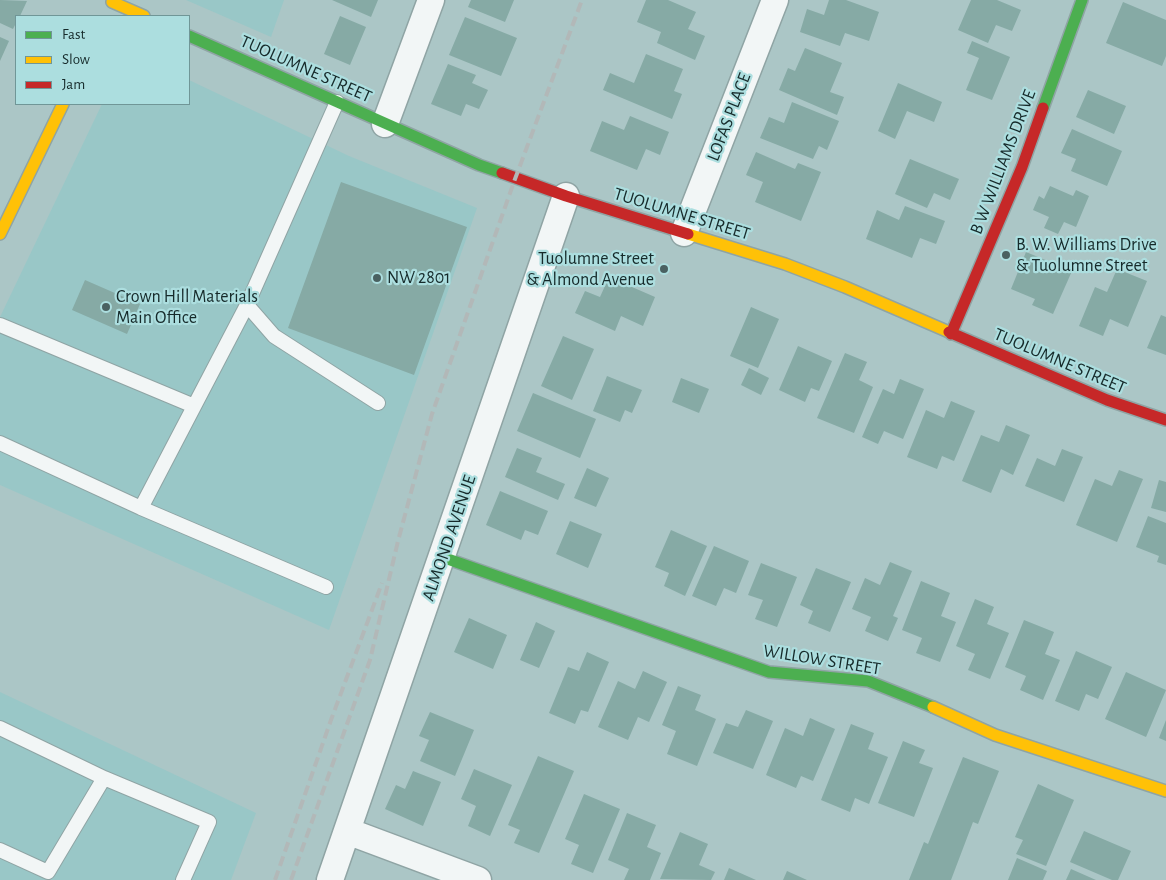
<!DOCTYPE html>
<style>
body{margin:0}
#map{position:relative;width:1166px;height:880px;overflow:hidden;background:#abc6c6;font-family:"Alegreya Sans",sans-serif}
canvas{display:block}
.legend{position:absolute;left:15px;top:15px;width:175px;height:90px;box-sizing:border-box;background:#acdedf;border:1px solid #709697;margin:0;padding:6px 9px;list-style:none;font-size:15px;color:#162a2a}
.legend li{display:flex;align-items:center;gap:10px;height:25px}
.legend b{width:25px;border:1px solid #709697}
</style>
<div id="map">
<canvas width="1166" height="880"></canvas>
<ul class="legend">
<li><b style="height:6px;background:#4caf50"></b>Fast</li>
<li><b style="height:6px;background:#ffc107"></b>Slow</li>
<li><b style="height:6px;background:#c62828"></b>Jam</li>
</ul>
</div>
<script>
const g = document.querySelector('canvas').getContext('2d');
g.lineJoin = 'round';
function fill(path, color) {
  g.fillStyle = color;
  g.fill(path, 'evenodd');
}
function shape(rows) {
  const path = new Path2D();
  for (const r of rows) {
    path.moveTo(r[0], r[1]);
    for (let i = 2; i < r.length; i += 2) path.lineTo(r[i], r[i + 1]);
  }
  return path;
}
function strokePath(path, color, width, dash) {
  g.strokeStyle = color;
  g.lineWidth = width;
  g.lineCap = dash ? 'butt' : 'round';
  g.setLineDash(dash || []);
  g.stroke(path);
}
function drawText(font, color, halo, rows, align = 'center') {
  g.font = font + ' "Alegreya Sans",sans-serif';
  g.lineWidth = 4.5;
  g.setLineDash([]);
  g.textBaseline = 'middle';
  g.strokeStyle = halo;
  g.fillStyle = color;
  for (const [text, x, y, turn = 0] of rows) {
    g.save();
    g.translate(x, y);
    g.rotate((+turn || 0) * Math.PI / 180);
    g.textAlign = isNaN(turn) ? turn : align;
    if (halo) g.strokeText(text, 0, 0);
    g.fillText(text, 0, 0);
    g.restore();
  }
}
fill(shape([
 [186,0,284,0,271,37],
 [189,80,349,156,477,208,329,630,0,485,0,317,102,104,189,104],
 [0,692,256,813,231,880,0,880]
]), '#99c7c7');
fill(shape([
 [0,0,27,1,20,16,16,16,16,23,13,29,0,23],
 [332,0,378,0,371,17],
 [471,0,514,0,505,22,468,7],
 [646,0,668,0,696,12,688,29,705,36,695,60,657,43,661,32,637,22],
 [829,0,846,0,879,12,869,41,845,33,840,46,800,32,807,9,824,15],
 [971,0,997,0,1021,10,1012,31,996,25,988,43,958,30],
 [1123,2,1166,20,1166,56,1162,66,1106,43],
 [340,16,366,27,350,65,324,54],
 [465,17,517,38,501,76,449,55],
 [0,37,9,41,0,61],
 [972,41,1010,57,992,100,966,90,979,58,967,53],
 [805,48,842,63,830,92,844,97,837,115,779,90,788,68,795,71],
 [646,54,683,69,674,91,682,94,672,119,603,90,610,73,634,83],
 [448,64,476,75,472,83,488,90,479,109,466,104,461,116,431,104],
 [898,83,942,102,934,122,907,111,895,139,878,131],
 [1088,90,1126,106,1114,134,1076,117],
 [792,102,839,121,827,150,819,146,813,159,760,138,769,117,784,123],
 [630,116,669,132,660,155,646,149,637,170,590,151,602,121,624,130],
 [1072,129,1122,151,1107,186,1071,171,1076,159,1061,153],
 [756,152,795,169,798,163,821,172,801,221,755,202,763,182,746,175],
 [910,159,959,179,950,200,934,193,927,208,895,194],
 [341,182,467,227,414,375,288,328],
 [1050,186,1073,196,1076,190,1089,196,1076,227,1064,222,1058,234,1044,228,1049,217,1033,210,1039,196,1044,199],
 [905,206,945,221,936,244,920,238,912,258,866,239,877,210,899,220],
 [1026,252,1072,271,1053,314,1032,305,1035,299,1011,289],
 [1117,269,1147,281,1128,327,1110,319,1103,336,1079,326,1095,287,1107,292],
 [609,277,655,297,643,326,621,316,615,331,575,313,585,291,600,297],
 [85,280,140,304,127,334,72,310],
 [751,307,779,319,758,368,730,356],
 [1161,315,1166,317,1166,355,1147,348],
 [563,336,594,349,572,400,541,386],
 [798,346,832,361,819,391,811,388,805,402,779,390],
 [845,353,867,362,859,380,873,387,854,433,817,418],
 [749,368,769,378,761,395,741,385],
 [607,376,642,390,632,413,625,410,620,422,593,411],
 [681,378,709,389,699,413,672,402],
 [900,379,924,389,903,439,884,431,878,444,862,437,883,389,894,394],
 [533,393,596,419,580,458,517,431],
 [951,401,975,411,954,461,942,456,937,469,907,457,926,410,944,418],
 [1006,425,1030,435,1013,475,1001,469,991,493,962,481,981,435,999,442],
 [517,448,542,458,536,472,565,484,558,500,505,477],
 [1062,449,1083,457,1064,502,1025,486,1037,458,1055,466],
 [587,468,609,478,596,507,574,498],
 [1119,470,1143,479,1117,542,1076,525,1095,479,1112,486],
 [1159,480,1166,482,1166,512,1151,508],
 [500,491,548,511,538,535,525,530,521,540,486,525],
 [1148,516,1166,523,1166,565,1157,562,1159,556,1136,547],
 [570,521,602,534,588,568,556,554],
 [671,530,707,546,685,596,664,586,669,573,655,567],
 [714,546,749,561,736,593,724,588,716,606,692,596],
 [890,562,912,571,893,616,898,618,888,641,865,631,871,617,852,609,865,578,880,585],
 [761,563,797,577,777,627,755,619,763,600,748,595],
 [816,568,851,582,830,632,808,623,813,611,800,605],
 [921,581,950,593,941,616,956,622,940,662,916,653,922,638,902,630],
 [975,599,994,607,987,624,1009,633,990,679,968,670,975,654,956,646],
 [469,618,507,635,493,669,454,652],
 [1024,620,1054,632,1045,654,1060,660,1043,700,1020,690,1026,676,1005,667],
 [536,622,555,631,539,668,520,660],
 [1076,651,1112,667,1098,699,1086,694,1079,711,1055,701],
 [587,652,609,662,588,712,581,710,575,724,549,713,568,667,579,671],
 [643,671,667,682,649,722,638,717,628,740,598,727,618,681,635,689],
 [1126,672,1166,690,1146,737,1105,719],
 [678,686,701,695,695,710,716,719,697,766,667,754,676,731,662,725],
 [746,710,773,721,753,769,713,753,726,723,738,727],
 [430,712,474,730,455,776,420,761,429,740,419,736],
 [810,718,835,729,813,781,801,776,796,788,766,775,785,728,803,736],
 [1166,720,1166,741,1159,738],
 [851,724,874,733,868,749,888,757,869,804,855,798,850,812,821,800],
 [903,741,925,750,919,763,933,768,914,817,878,803],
 [538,756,574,771,539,853,514,843,520,830,508,825],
 [963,757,999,771,978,824,973,822,951,880,909,880,924,842,928,844],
 [474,769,512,785,490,836,468,826,476,806,461,799],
 [413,771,441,782,423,826,385,809,396,785,405,789],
 [1038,784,1074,800,1046,866,1016,854,1023,840,1015,837],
 [584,794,620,809,593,873,571,864,579,845,565,839],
 [627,813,656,825,647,847,661,853,650,880,624,880,629,869,608,860],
 [1084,831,1131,851,1118,880,1112,880,1070,862],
 [680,832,708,844,699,865,715,872,711,880,660,879],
 [1017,858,1047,871,1043,880,1008,880],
 [729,868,756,880,724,880],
 [1071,869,1096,880,1066,880],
 [787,871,807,880,783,880]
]), '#86aaa5');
const lane = shape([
 [337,102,247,305,274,336,378,403],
 [247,305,141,508,326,587],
 [0,325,194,406],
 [0,443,141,508],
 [0,728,104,778],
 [0,850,48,872,104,778,209,822,183,880]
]);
const street = shape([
 [385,124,431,0],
 [684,233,775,0],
 [347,831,478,880],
 [330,880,566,196]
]);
const fast = shape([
 [189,36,479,165,502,173],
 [1043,108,1082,0],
 [442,557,769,672,868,681,933,707]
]);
const slow = shape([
 [112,2,144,16],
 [0,234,63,104],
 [688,234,785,264,845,287,949,332],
 [933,707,995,735,1166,791]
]);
const jam = shape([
 [502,173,566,196,688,234],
 [949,332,1107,400,1166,420],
 [951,334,1022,167,1043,108]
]);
strokePath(lane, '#8fa4a4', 16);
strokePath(street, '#8fa4a4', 29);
strokePath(fast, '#8fa4a4', 14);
strokePath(slow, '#8fa4a4', 14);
strokePath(jam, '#8fa4a4', 14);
strokePath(lane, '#f2f6f6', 14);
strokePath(street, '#f2f6f6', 26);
strokePath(fast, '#4caf50', 11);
strokePath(slow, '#ffc107', 11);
strokePath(jam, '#c62828', 11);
strokePath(shape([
 [275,880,331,720,382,583],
 [291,880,370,660,398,541,432,414,515,179,582,0]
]), '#b2b8b8', 4, [10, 5]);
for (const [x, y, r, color] of [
 [1006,255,5,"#4a6161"],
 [664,269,5,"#4a6161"],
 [377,278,5,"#4a6161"],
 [106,307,5,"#4a6161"]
]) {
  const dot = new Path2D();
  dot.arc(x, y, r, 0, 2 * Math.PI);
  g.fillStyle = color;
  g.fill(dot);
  strokePath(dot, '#acdedf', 2);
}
drawText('18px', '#162a2a', '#acdedf', [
 ["TUOLUMNE STREET",306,69,24],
 ["LOFAS PLACE",729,117,-69],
 ["B W WILLIAMS DRIVE",1003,162,-69],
 ["TUOLUMNE STREET",682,214,17],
 ["TUOLUMNE STREET",1060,361,23],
 ["ALMOND AVENUE",449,538,-71],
 ["WILLOW STREET",822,660,9]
]);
drawText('18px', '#162a2a', '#acdedf', [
 ["B. W. Williams Drive",1016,245],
 ["& Tuolumne Street",1016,266],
 ["Tuolumne Street",654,259,"right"],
 ["& Almond Avenue",654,280,"right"],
 ["NW 2801",387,278],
 ["Crown Hill Materials",116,297],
 ["Main Office",116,318]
], 'left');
</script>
